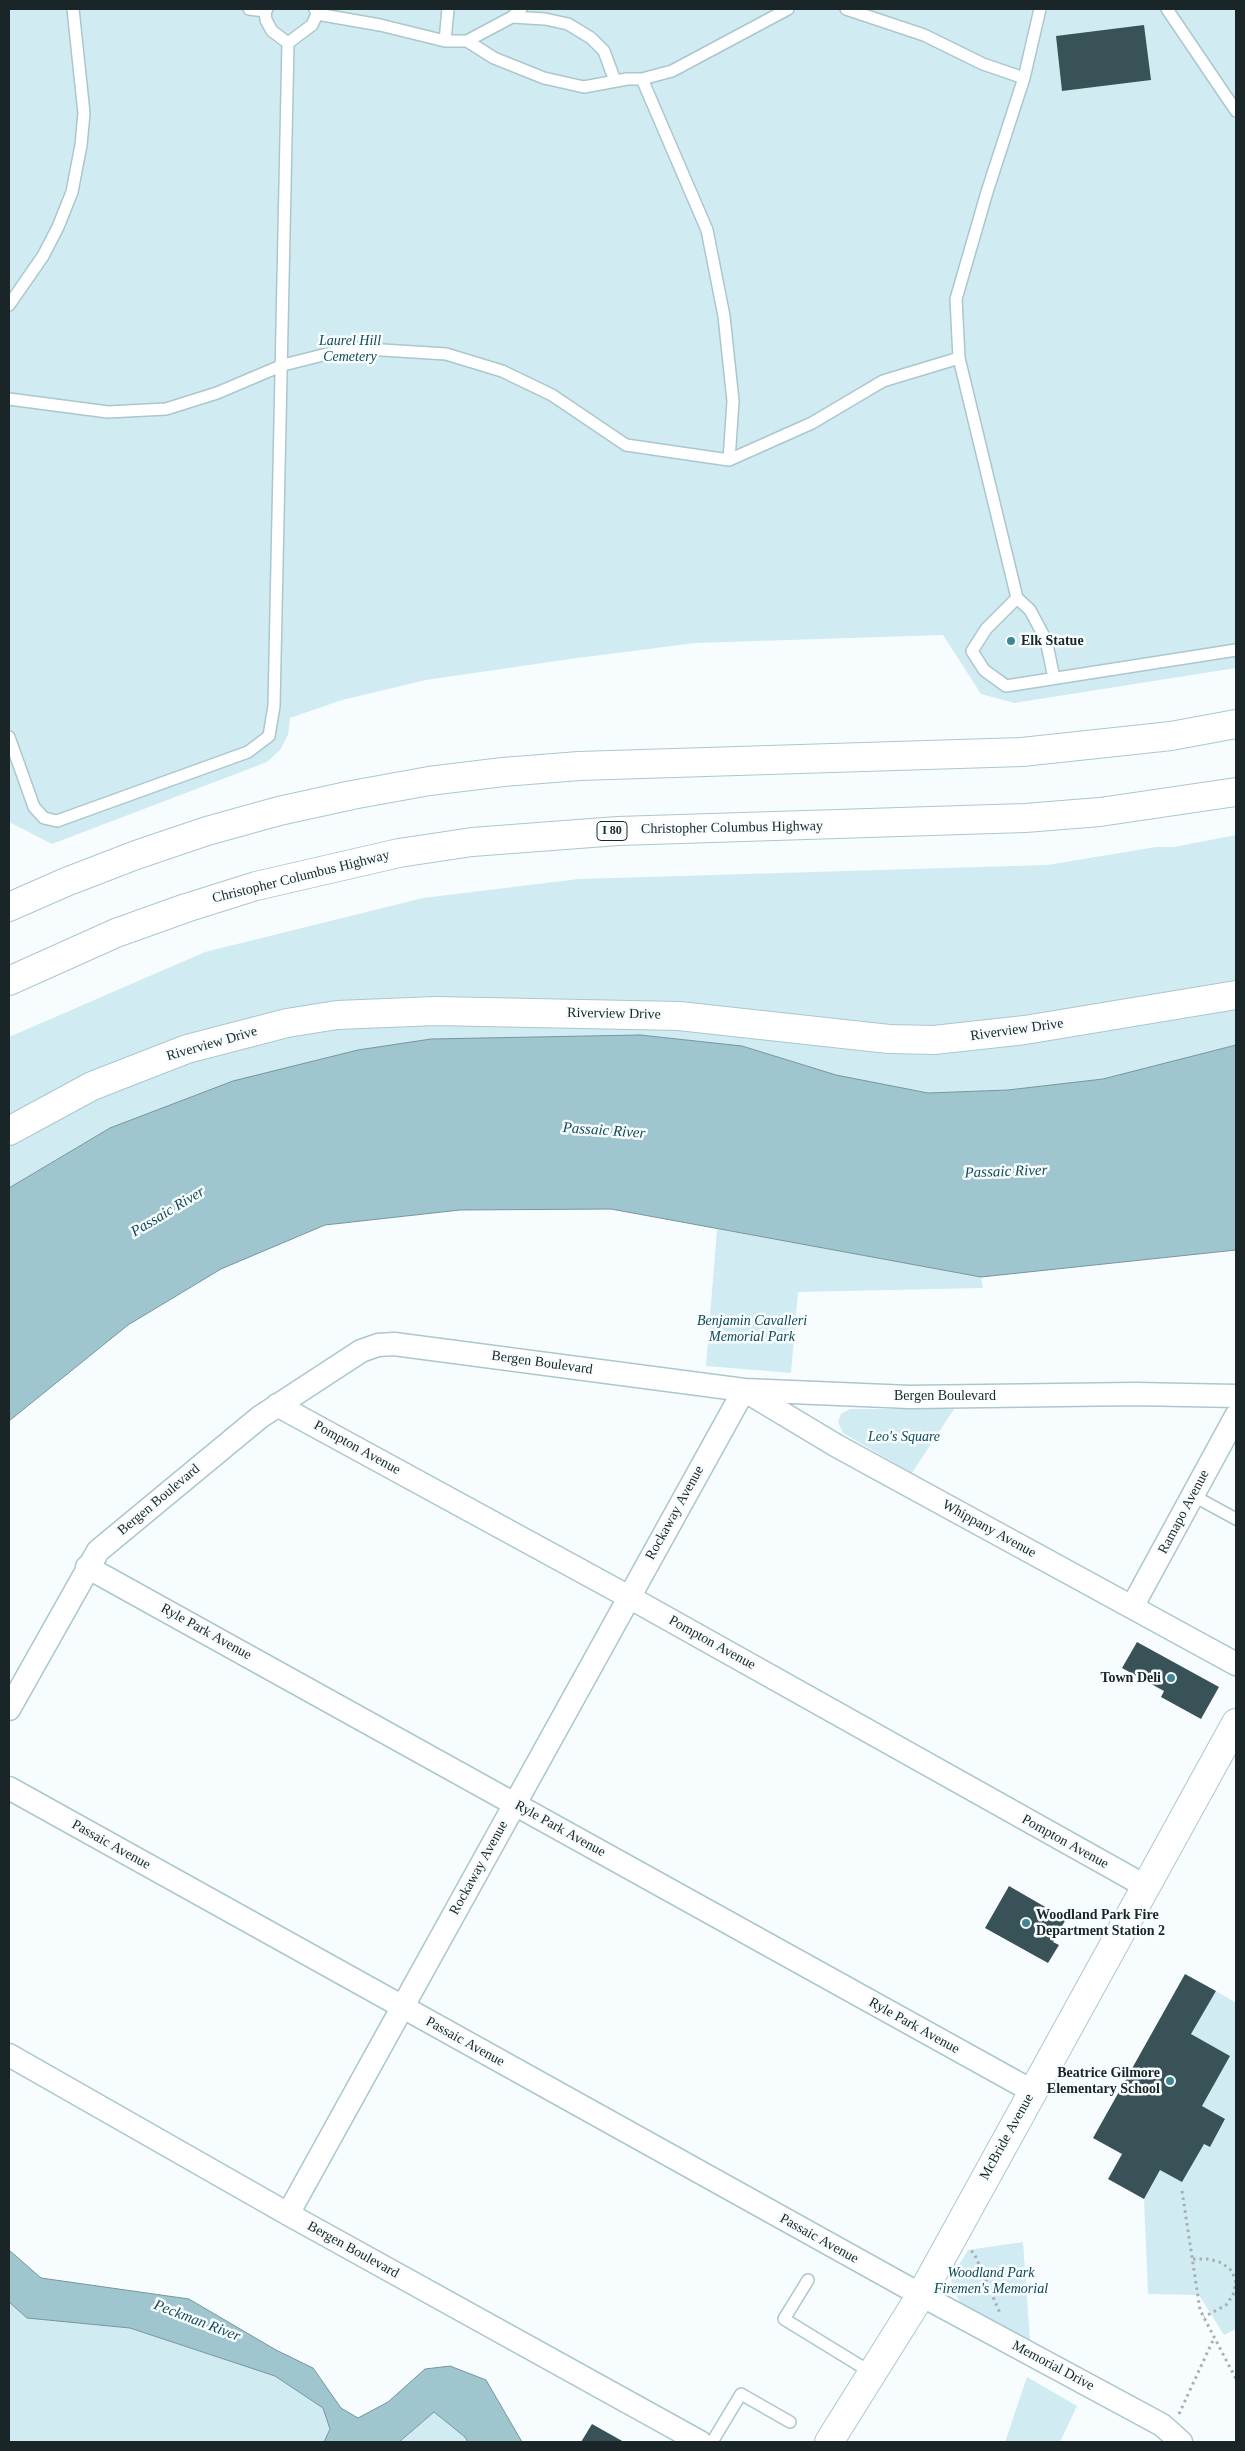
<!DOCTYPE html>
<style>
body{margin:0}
#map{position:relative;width:1245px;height:2451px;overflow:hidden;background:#f7fdfe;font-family:Georgia,serif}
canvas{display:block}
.frame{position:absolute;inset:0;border:10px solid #1a2527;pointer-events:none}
</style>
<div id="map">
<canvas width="1245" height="2451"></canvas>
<div class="frame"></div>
</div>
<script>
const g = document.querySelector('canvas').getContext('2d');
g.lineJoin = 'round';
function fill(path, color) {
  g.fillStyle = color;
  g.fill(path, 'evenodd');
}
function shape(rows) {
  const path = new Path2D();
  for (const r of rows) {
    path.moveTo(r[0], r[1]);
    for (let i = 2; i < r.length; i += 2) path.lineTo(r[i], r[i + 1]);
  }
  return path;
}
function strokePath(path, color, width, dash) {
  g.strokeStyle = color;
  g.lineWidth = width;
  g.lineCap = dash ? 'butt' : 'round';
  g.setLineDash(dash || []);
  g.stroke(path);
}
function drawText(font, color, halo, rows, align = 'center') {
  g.font = font + ' Georgia,serif';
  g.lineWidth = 5;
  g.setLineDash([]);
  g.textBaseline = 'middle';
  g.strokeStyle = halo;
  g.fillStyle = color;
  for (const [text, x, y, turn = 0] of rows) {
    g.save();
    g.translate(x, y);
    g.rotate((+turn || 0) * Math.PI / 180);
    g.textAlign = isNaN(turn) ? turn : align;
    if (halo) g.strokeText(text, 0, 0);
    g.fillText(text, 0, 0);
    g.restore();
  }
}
fill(shape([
 [9,9,1236,9,1236,668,1014,703,981,694,943,635,695,643,570,659,426,680,342,700,290,718,288,735,280,750,267,762,52,844,9,822],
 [1236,835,1236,1045,1103,1079,1008,1090,928,1093,836,1075,742,1046,640,1035,431,1039,358,1050,233,1082,110,1128,9,1188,9,1037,205,952,423,898,579,879,1047,865,1156,847,1174,847],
 [717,1229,981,1277,983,1288,798,1292,791,1373,706,1366],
 [850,1409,954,1409,912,1473,843,1433,838,1422,841,1414],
 [1216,1991,1236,2003,1236,2329,1224,2335,1199,2295,1148,2294,1144,2199,1160,2170,1204,2144,1210,2147,1225,2120,1202,2106,1230,2056,1191,2034],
 [1023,2242,1030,2340,961,2303,952,2290,951,2278,968,2250],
 [9,2302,27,2318,130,2328,275,2376,323,2408,330,2429,324,2442,9,2442],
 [1027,2377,1077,2406,1060,2442,1005,2442],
 [434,2412,465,2437,468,2442,399,2442]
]), '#d0ebf2');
const water = shape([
 [640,1035,742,1046,836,1075,928,1093,1008,1090,1103,1079,1236,1045,1236,1250,981,1277,611,1209,460,1210,325,1225,221,1269,128,1325,9,1421,9,1188,110,1128,233,1081,358,1050,431,1039,640,1035],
 [9,2250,41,2278,189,2299,276,2350,313,2368,341,2408,358,2418,388,2402,425,2369,450,2366,486,2380,522,2442,468,2442,465,2437,434,2412,399,2442,324,2442,330,2429,323,2408,275,2376,130,2328,27,2318,9,2302,9,2250]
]);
fill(water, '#9fc5cf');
strokePath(water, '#77959d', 1);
fill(shape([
 [1144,25,1151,80,1062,91,1056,36],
 [1137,1642,1219,1687,1201,1719,1161,1697,1164,1691,1122,1668],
 [1009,1886,1066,1919,1053,1942,1059,1945,1048,1963,985,1928],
 [1185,1974,1216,1991,1191,2034,1230,2056,1202,2106,1225,2119,1210,2147,1204,2144,1182,2182,1160,2170,1144,2199,1108,2179,1122,2154,1093,2138],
 [592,2424,624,2442,581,2442]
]), '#395258');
const service = shape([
 [249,9,265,11],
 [267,9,265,11,266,20,272,31,288,43,312,25,317,14,315,9],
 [846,9,924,35,983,64,1024,78],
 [1040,9,1024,78,987,192,956,299,959,358,1017,598,1030,610,1046,640,1054,678],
 [1167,9,1236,111],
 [317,14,380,25,445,41,467,41,494,58,544,78,584,87,627,79,642,79,672,71,788,9],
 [512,17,545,19,568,24,591,38,604,51,615,81],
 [445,41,448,9],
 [467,41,512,17,521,9],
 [642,79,707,230,724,316,733,401,729,460],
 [9,305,43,256,58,227,72,192,81,145,84,113,73,9],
 [9,399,108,412,166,409,217,393,283,365,351,348,446,354,502,371,552,395,626,445,729,460,812,423,883,381,959,358],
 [1017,598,986,629,972,651,984,670,1006,686,1236,650],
 [9,737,34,807,44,818,57,821,248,752,269,736,274,706,288,43],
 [1192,1495,1236,1519],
 [808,2280,784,2319,872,2373],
 [712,2442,741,2394,790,2422]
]);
const minor = shape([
 [747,1392,837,1446,1236,1664],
 [277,1405,629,1597,1145,1886],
 [87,1567,1032,2091],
 [1132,1607,1236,1416],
 [9,1709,98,1551,260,1417,361,1351,378,1345,394,1344,744,1390,910,1397,1135,1394,1236,1396],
 [9,1788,921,2295,1162,2425,1181,2442],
 [9,2055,288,2214,700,2442],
 [288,2214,744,1390]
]);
const tertiary = shape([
 [9,1131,92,1086,187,1049,287,1023,337,1015,436,1011,679,1016,889,1039,934,1040,1025,1030,1236,995]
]);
const secondary = shape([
 [829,2442,921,2295,1236,1723]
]);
const motorway = shape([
 [9,907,66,882,136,855,207,831,279,811,352,795,429,781,503,772,579,766,1022,752,1171,736,1236,724],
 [9,981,116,933,186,908,256,886,399,853,472,842,618,831,1025,818,1100,812,1236,792]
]);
strokePath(service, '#abc7ce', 14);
strokePath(minor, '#abc7ce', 25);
strokePath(tertiary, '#abc7ce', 30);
strokePath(secondary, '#abc7ce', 30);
strokePath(motorway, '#abc7ce', 30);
strokePath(shape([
 [1182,2191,1200,2310,1236,2379],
 [971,2251,974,2253,1000,2313],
 [1193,2259,1209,2259,1222,2263,1232,2271,1236,2283,1233,2295,1226,2305,1204,2317],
 [964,2294,988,2285],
 [1179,2414,1214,2338]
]), '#a7afb0', 3, [2.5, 4]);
strokePath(service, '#fff', 11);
strokePath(minor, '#fff', 22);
strokePath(tertiary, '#fff', 28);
strokePath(secondary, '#fff', 28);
strokePath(motorway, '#fff', 28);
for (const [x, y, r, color] of [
 [1011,641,5,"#418594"],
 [1171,1678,5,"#418594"],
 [1026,1923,5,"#418594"],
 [1170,2081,5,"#418594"]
]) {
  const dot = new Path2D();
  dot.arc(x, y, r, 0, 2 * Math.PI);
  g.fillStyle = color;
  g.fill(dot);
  strokePath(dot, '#f7fdfe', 2);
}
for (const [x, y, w] of [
 [612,831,30]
]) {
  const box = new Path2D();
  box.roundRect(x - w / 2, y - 9.5, w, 19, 4);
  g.fillStyle = '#f7fdfe';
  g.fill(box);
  strokePath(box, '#1a2527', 1);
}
drawText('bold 12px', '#1a2527', null, [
 ["I 80",612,831]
]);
drawText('italic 14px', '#104752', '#f7fdfe', [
 ["Laurel Hill",350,341],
 ["Cemetery",350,357],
 ["Benjamin Cavalleri",752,1321],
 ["Memorial Park",752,1337],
 ["Leo's Square",904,1437],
 ["Woodland Park",991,2273],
 ["Firemen's Memorial",991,2289]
]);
drawText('bold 14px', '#1a2527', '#f7fdfe', [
 ["Elk Statue",1021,641],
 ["Town Deli",1161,1678,"right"],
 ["Woodland Park Fire",1036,1915],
 ["Department Station 2",1036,1931],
 ["Beatrice Gilmore",1160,2073,"right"],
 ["Elementary School",1160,2089,"right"]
], 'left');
drawText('14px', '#1a2527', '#f7fdfe', [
 ["Christopher Columbus Highway",732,828,-1],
 ["Christopher Columbus Highway",301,877,-14],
 ["Riverview Drive",614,1014,1],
 ["Riverview Drive",1017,1030,-8],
 ["Riverview Drive",212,1044,-16],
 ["Bergen Boulevard",542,1363,8],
 ["Bergen Boulevard",945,1396],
 ["Pompton Avenue",357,1448,29],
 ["Bergen Boulevard",159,1500,-40],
 ["Ramapo Avenue",1184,1512,-62],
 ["Rockaway Avenue",675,1513,-61],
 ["Whippany Avenue",989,1529,29],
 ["Ryle Park Avenue",206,1632,29],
 ["Pompton Avenue",712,1643,29],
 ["Ryle Park Avenue",560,1829,29],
 ["Pompton Avenue",1065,1842,29],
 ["Passaic Avenue",111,1845,29],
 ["Rockaway Avenue",479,1868,-61],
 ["Ryle Park Avenue",914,2026,29],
 ["Passaic Avenue",465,2042,29],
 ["McBride Avenue",1007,2137,-61],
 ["Passaic Avenue",819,2239,29],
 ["Bergen Boulevard",353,2250,29],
 ["Memorial Drive",1053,2366,28]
]);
drawText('italic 15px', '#134a55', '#f7fdfe', [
 ["Passaic River",604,1131,4],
 ["Passaic River",1006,1172,-2],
 ["Passaic River",168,1212,-31],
 ["Peckman River",197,2321,21]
]);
</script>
